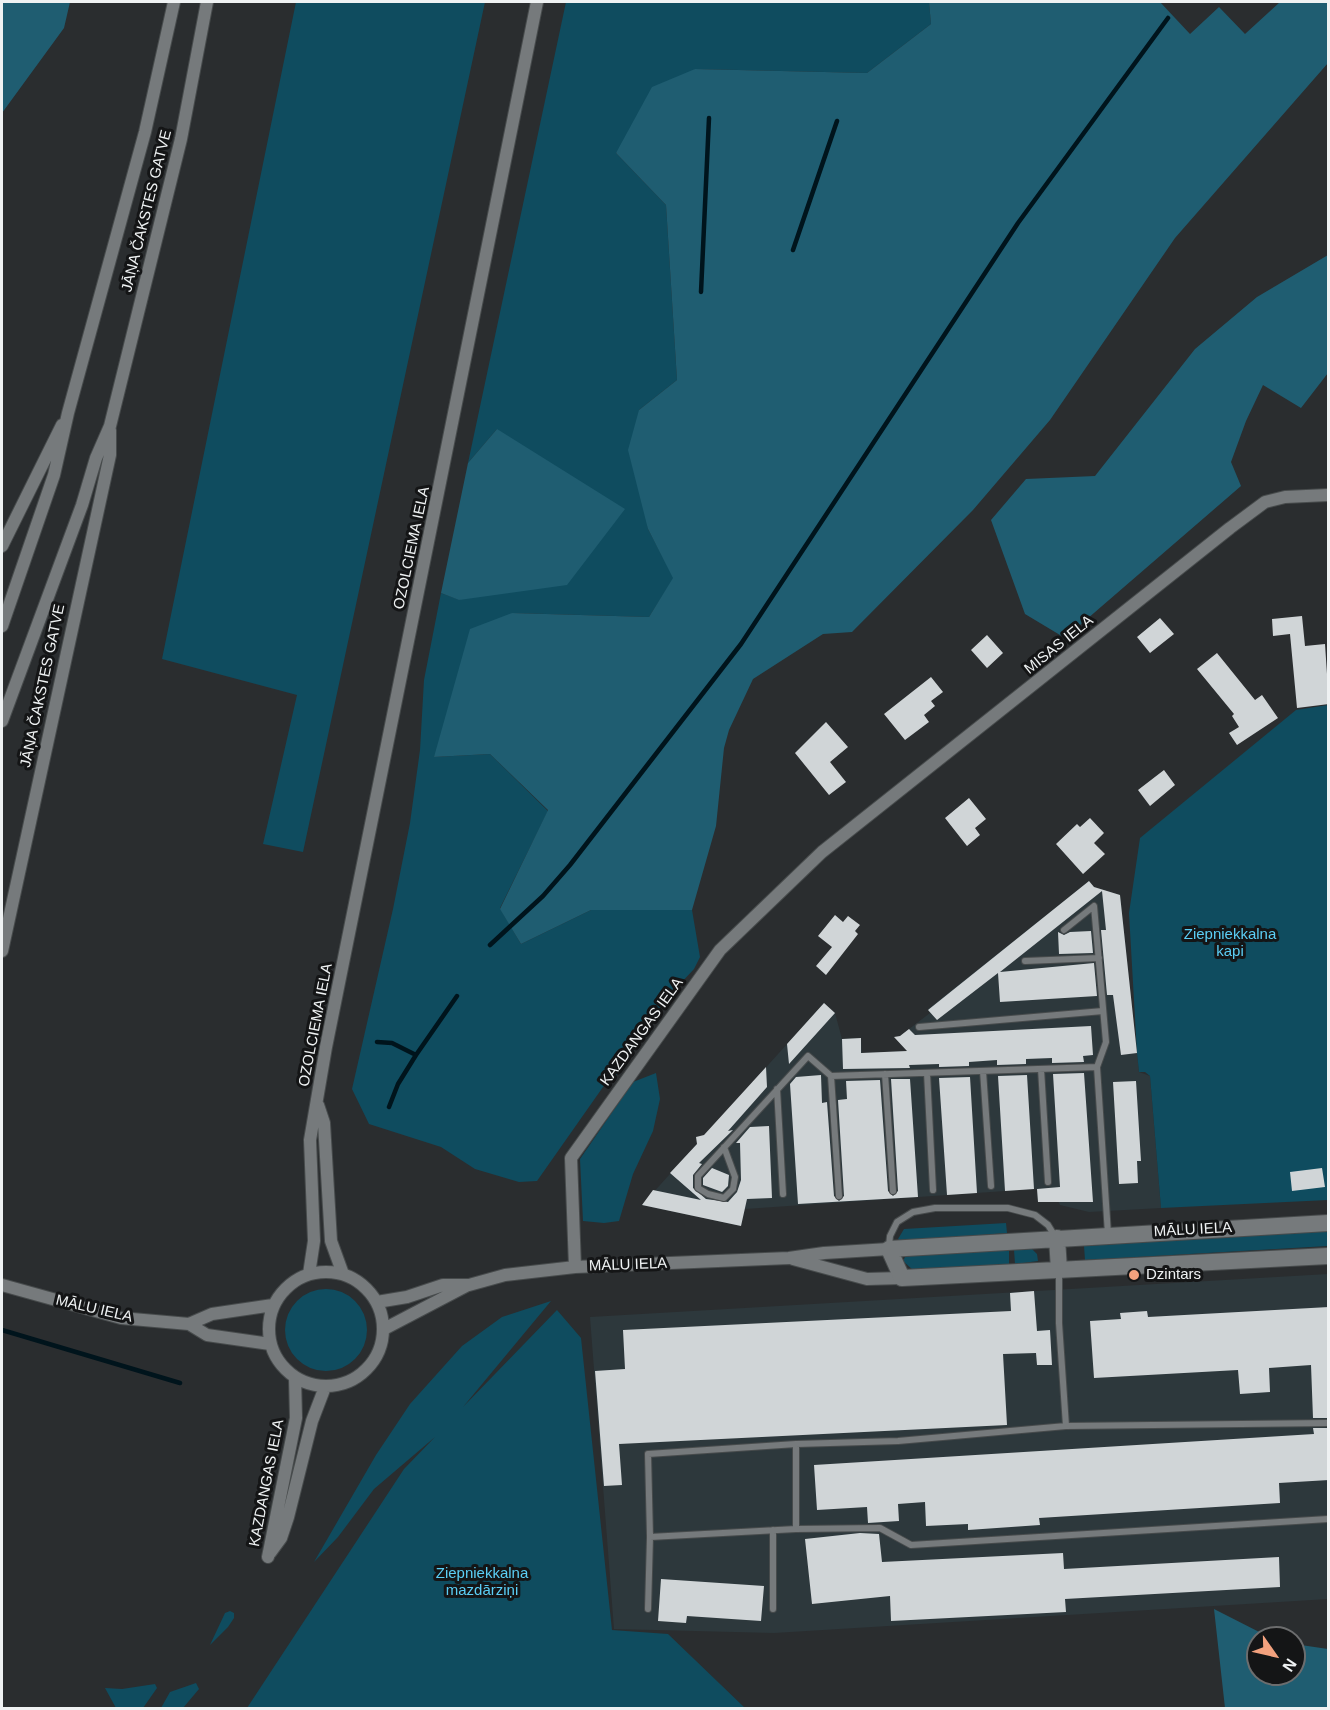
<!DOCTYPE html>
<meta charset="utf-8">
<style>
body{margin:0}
#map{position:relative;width:1330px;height:1710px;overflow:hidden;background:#2a2d2f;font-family:Arial,sans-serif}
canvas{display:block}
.frame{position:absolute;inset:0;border:3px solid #eff2f3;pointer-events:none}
.north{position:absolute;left:1246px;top:1626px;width:60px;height:60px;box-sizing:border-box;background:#141516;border:2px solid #6c6d6e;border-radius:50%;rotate:124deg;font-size:16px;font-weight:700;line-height:24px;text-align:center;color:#eff2f3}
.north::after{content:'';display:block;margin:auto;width:21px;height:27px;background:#f2a17e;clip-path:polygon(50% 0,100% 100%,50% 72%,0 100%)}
</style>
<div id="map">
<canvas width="1330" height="1710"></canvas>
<div class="frame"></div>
<div class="north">N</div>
</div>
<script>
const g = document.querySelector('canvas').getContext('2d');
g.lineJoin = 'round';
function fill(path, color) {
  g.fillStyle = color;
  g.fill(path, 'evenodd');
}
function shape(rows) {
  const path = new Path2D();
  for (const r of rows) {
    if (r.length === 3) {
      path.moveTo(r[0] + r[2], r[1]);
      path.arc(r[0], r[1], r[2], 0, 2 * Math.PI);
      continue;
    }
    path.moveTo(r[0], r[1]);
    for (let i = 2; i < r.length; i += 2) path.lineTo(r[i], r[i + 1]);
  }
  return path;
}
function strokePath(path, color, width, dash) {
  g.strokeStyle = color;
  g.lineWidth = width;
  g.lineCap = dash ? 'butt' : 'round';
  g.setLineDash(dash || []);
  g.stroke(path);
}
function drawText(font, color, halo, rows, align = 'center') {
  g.font = font + ' Arial,sans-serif';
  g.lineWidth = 6;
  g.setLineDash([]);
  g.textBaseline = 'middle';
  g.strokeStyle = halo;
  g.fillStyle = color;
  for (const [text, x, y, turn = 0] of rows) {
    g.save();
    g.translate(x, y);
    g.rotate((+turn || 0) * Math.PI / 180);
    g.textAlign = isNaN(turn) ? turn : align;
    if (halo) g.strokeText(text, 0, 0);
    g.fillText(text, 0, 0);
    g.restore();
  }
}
fill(shape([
 [1089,881,1094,887,1120,895,1139,1072,1150,1076,1161,1208,1089,1212,1060,1205,1058,1201,1038,1202,1037,1189,1034,1189,745,1209,741,1226,642,1205,824,1003,835,1013,842,1039,861,1038,862,1053,907,1051,896,1039,930,1013,928,1009],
 [1328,1274,1328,1599,774,1633,614,1629,590,1317]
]), '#2d383c');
fill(shape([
 [296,2,485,2,303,852,263,844,297,695,162,659],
 [566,2,929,2,931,24,867,73,695,69,616,153,666,205,677,380,639,410,648,529,674,578,649,617,512,613,434,757,490,754,548,811,500,908,521,944,591,910,692,910,700,957,694,969,665,1000,621,1071,603,1087,537,1181,519,1182,475,1169,441,1147,369,1124,352,1089,393,909,410,823,420,750,424,680,441,593,460,600,497,429,468,463],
 [1328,705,1328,1200,1161,1208,1150,1076,1145,1072,1139,1072,1137,1053,1129,913,1140,838,1296,710],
 [656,1073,660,1099,653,1131,633,1174,619,1221,604,1223,583,1221,580,1159,633,1082],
 [1006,1223,1007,1233,900,1241,898,1239,904,1229],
 [1328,1231,1328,1246,1085,1260,1084,1246],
 [1032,1249,1037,1254,1038,1261,1015,1264,1014,1250],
 [1009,1250,1009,1265,913,1270,903,1261,905,1257,913,1255],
 [326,1330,41],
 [551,1301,463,1407,557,1310,581,1338,612,1630,668,1634,745,1708,247,1708,404,1469,435,1437,374,1489,338,1537,314,1562,376,1455,410,1404,462,1346,502,1317],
 [230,1611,234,1613,234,1618,228,1627,210,1645,225,1613],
 [196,1683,199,1689,183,1708,161,1708,170,1692],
 [155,1684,157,1688,143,1708,116,1708,105,1688,122,1689]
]), '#0f4c5f');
fill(shape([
 [2,2,70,2,64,28,2,113],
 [929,2,1160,2,1190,34,1219,7,1245,34,1280,2,1328,2,1328,63,1175,238,1050,420,973,510,852,632,823,634,753,679,729,730,724,748,716,826,692,910,591,910,521,944,500,909,548,810,490,754,434,757,470,629,512,613,649,617,673,578,648,529,628,450,639,410,677,380,666,205,616,153,652,87,695,69,867,73,931,24],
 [1328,255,1328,373,1301,408,1263,385,1246,421,1231,462,1241,486,1065,638,1025,614,991,520,1026,479,1095,476,1195,349,1257,297],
 [497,429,625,509,567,585,459,600,441,593,468,463],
 [1214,1609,1271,1638,1258,1638,1258,1674,1294,1674,1294,1644,1328,1649,1328,1708,1225,1708]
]), '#1f5d71');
strokePath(shape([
 [793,250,837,121],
 [701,292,709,118],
 [490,945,543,896,570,865,741,644,1018,223,1168,18],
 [377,1042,392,1043,416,1055,457,996],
 [389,1107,398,1084,416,1055],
 [2,1330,180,1383]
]), '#00141c', 4.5);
fill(shape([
 [1302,616,1305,646,1325,644,1329,704,1297,708,1290,634,1273,636,1272,619],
 [1160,618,1174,634,1150,653,1137,637],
 [987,635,1003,653,987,668,971,650],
 [1217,653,1255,700,1262,695,1278,718,1237,745,1229,733,1239,727,1232,716,1234,714,1197,669],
 [931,677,943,692,931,701,935,706,924,715,929,722,905,740,884,714],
 [826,722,848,747,830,762,846,782,829,795,795,753],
 [1164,770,1175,785,1150,806,1138,790],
 [969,798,986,819,975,828,980,835,967,846,945,818],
 [1090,818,1104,833,1094,843,1105,854,1083,874,1056,844,1077,824,1080,827],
 [1089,881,1094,887,1120,895,1137,1053,1121,1055,1113,995,1107,995,1101,930,1106,930,1102,891,1000,972,1094,963,1097,996,1000,1002,998,973,937,1020,928,1010],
 [835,915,843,922,848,916,860,925,855,931,858,934,826,975,816,966,832,947,818,936],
 [1091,931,1093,953,1059,954,1058,932,1064,935,1070,932],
 [824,1003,835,1013,789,1064,787,1044],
 [1091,1026,1093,1055,1083,1056,1084,1062,1052,1063,1052,1058,1026,1059,1026,1064,997,1065,997,1060,969,1062,969,1066,939,1067,939,1064,909,1065,910,1068,843,1069,842,1039,861,1038,861,1053,907,1051,894,1037,900,1036,909,1029,915,1035],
 [766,1067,767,1087,728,1131,733,1130,699,1163,702,1164,693,1175,693,1188,706,1199,728,1202,737,1192,741,1180,740,1143,736,1143,750,1127,769,1126,772,1198,747,1199,741,1226,642,1205,653,1190,701,1200,670,1173,697,1144,696,1137,704,1135],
 [1084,1073,1093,1202,1038,1202,1037,1189,1060,1187,1053,1074],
 [821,1075,822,1103,827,1102,834,1196,839,1201,844,1196,838,1100,847,1099,846,1081,880,1080,888,1191,893,1196,898,1191,891,1079,910,1079,918,1197,798,1204,790,1084,796,1077],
 [1027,1075,1034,1189,1005,1191,998,1076],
 [970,1077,977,1193,947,1195,939,1078],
 [1136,1081,1141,1161,1137,1161,1138,1183,1119,1184,1113,1082],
 [712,1168,729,1175,728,1186,722,1192,703,1185,703,1178],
 [1322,1168,1325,1187,1292,1191,1290,1172],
 [1034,1291,1037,1331,1050,1330,1052,1365,1037,1365,1036,1353,1003,1354,1007,1425,619,1444,622,1485,604,1486,595,1371,625,1369,623,1330,1011,1311,1010,1293],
 [1329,1307,1329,1418,1313,1418,1311,1365,1269,1368,1270,1392,1240,1394,1238,1370,1094,1378,1090,1321,1121,1319,1120,1313,1147,1311,1148,1317],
 [1313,1428,1329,1428,1329,1480,1279,1483,1280,1503,1039,1518,1040,1525,968,1530,968,1524,926,1526,925,1502,898,1504,899,1521,868,1523,867,1507,817,1510,814,1465,1314,1434],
 [860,1533,879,1534,882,1562,1063,1553,1064,1569,1279,1557,1280,1587,1065,1599,1066,1612,891,1621,890,1596,812,1604,805,1539],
 [661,1579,764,1586,761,1621,687,1616,686,1623,658,1621]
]), '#d0d5d7');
const lane = shape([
 [1064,930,1094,906,1106,1042,1097,1067],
 [1025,961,1099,958],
 [919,1027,1103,1011],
 [1041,1069,1048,1182],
 [983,1071,991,1186],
 [927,1073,933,1190],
 [885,1074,893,1191],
 [831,1076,839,1196],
 [777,1089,783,1194],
 [724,1147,735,1177,733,1189,724,1198,708,1194,698,1188,698,1176,808,1056,831,1076,1097,1067,1108,1234],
 [889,1246,890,1236,897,1222,913,1212,935,1208,1008,1208,1035,1215,1048,1225,1056,1238],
 [1059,1270,1059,1323,1066,1426],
 [1328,1423,1066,1426,898,1441,796,1444,796,1529,880,1528,911,1545,1328,1519],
 [796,1444,648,1454,650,1537,796,1529],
 [773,1530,773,1609],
 [648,1609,650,1537]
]);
const street = shape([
 [2,546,62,425],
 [2,626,54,475,68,413,145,132,174,2],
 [2,721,82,505,96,458,110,426,181,139,207,2],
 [2,951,110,455,110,430],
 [318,1105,324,1123,331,1241,343,1274],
 [793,1259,867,1279,902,1278],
 [575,1267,571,1158,720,950,822,852,1230,528,1265,502,1285,497,1328,495],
 [326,1329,57],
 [309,1274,314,1241,310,1140,326,1047,537,2],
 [2,1285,121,1318,189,1324,207,1335,270,1344],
 [377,1302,407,1297,443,1285,469,1285,505,1275,575,1267,789,1258,824,1253,889,1249],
 [189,1324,212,1314,273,1305],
 [384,1329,468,1285],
 [270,1553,281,1538,288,1517,312,1421,325,1387],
 [268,1557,296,1418,295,1378]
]);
const secondary = shape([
 [1328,1223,889,1249,902,1278,1328,1256],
 [1057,1238,1059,1270]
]);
strokePath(lane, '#474b4c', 8);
strokePath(street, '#474b4c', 14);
strokePath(secondary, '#474b4c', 18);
strokePath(lane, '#767a7c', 6);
strokePath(street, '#767a7c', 12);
strokePath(secondary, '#767a7c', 16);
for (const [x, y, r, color] of [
 [1134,1275,6,"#f2a17e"]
]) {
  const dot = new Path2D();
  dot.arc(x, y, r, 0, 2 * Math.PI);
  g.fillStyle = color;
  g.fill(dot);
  strokePath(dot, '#141516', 2);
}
drawText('15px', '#eff2f3', '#141516', [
 ["JĀŅA ČAKSTES GATVE",147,211,-76],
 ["OZOLCIEMA IELA",412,548,-78],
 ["MISAS IELA",1059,645,-39],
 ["JĀŅA ČAKSTES GATVE",43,686,-78],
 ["OZOLCIEMA IELA",316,1025,-79],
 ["KAZDANGAS IELA",642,1032,-54],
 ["MĀLU IELA",1193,1230,-3],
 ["MĀLU IELA",628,1265,-2],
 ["MĀLU IELA",94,1309,13],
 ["KAZDANGAS IELA",267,1483,-79]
]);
drawText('15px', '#5bcef5', '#141516', [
 ["Ziepniekkalna",1230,935],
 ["kapi",1230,952],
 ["Ziepniekkalna",482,1574],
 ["mazdārziņi",482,1591]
]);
drawText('15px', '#eff2f3', '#141516', [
 ["Dzintars",1146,1275]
], 'left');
</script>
